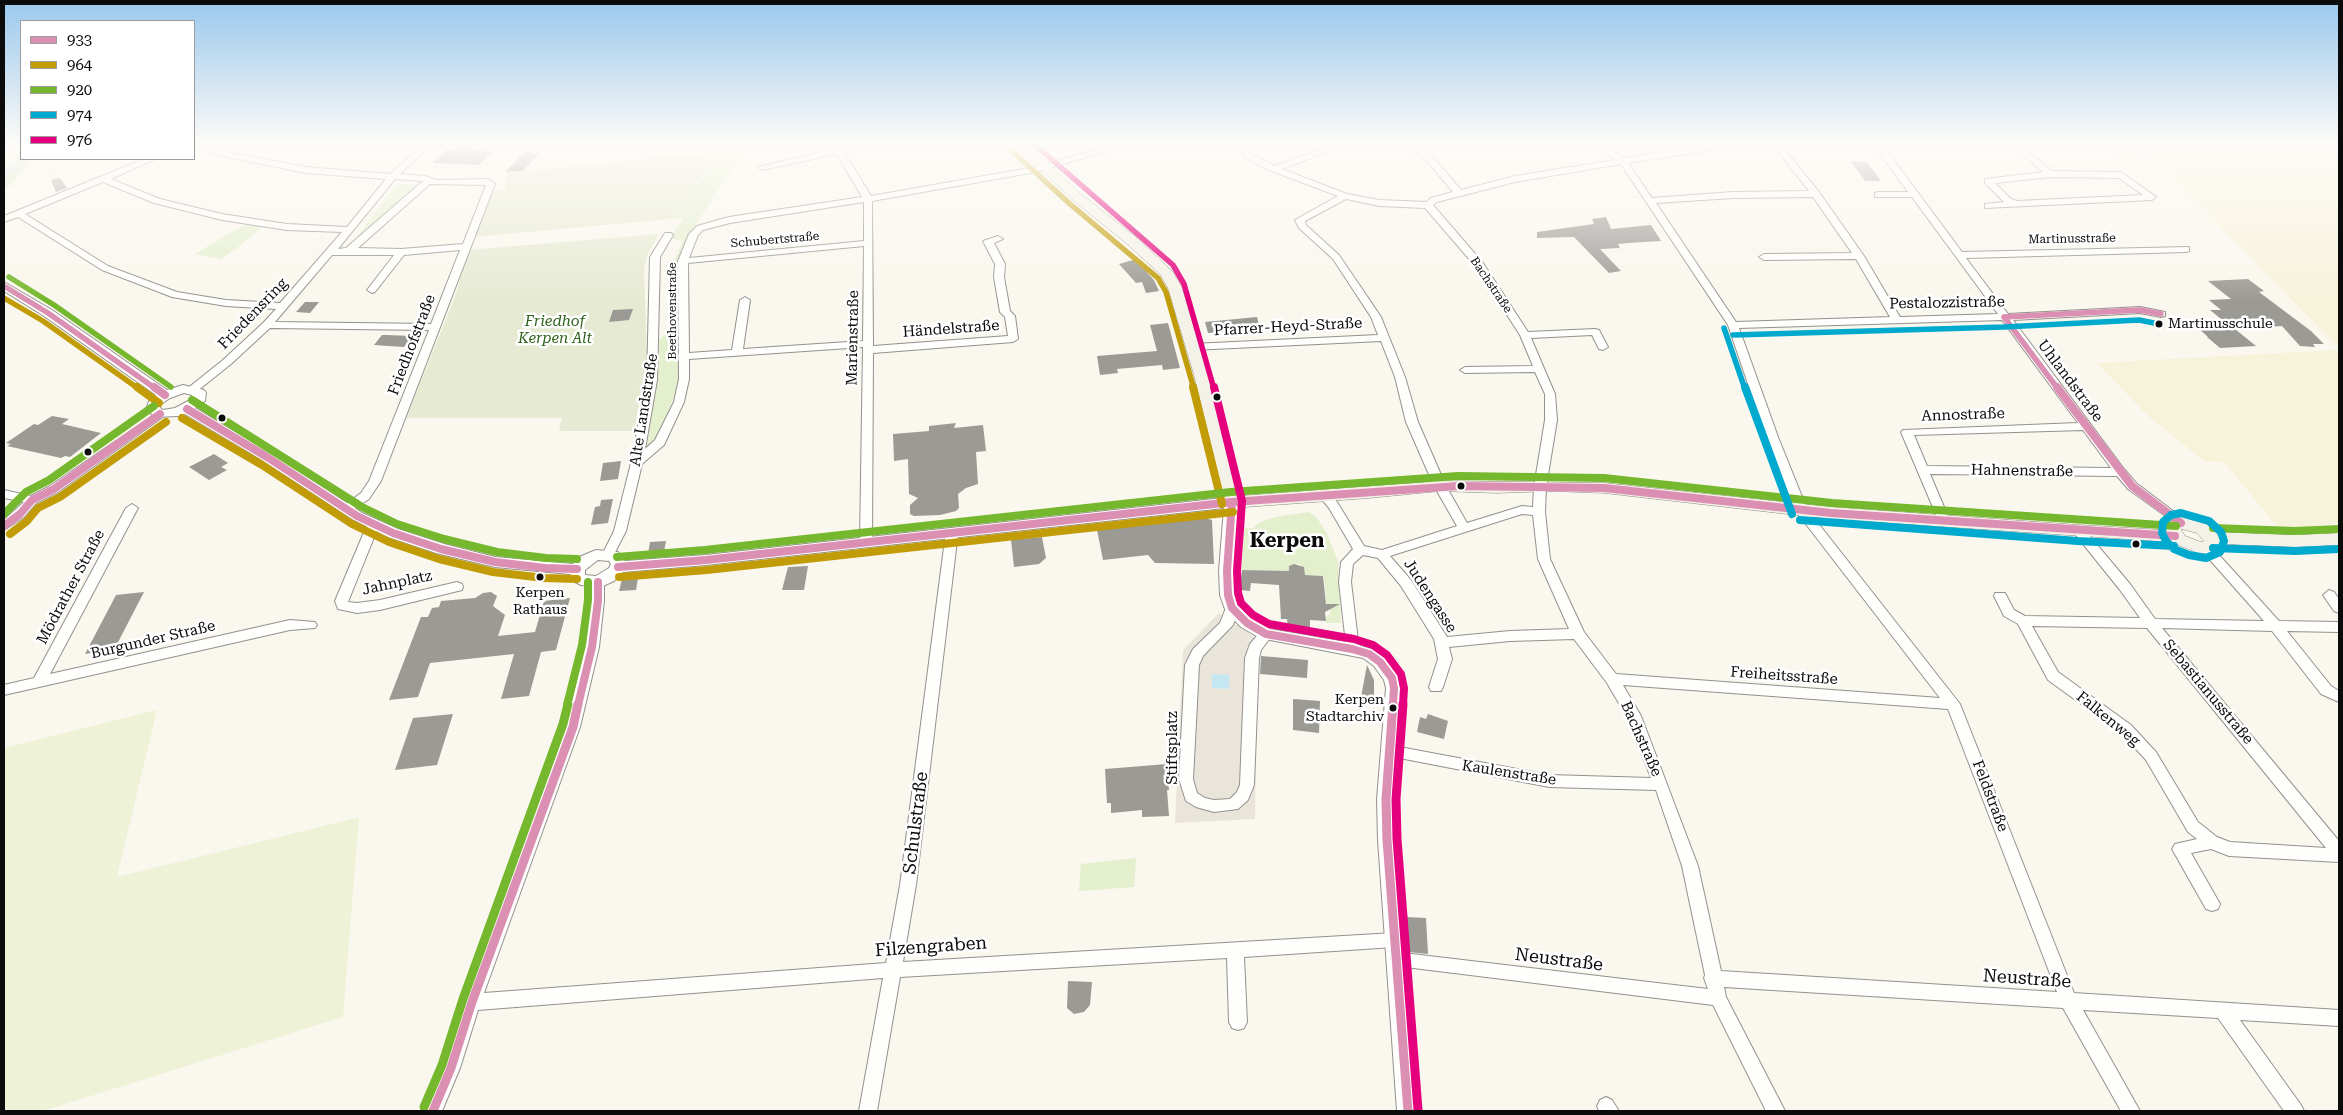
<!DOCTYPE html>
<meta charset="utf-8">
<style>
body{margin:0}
#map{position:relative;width:2343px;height:1115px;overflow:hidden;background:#faf7ee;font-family:"Roboto Serif",serif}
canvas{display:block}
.frame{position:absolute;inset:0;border:5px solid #0b0b0b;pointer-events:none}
.legend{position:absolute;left:20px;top:20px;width:175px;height:140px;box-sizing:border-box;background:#fff;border:1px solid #9d9d9d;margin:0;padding:6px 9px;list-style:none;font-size:15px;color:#0b0b0b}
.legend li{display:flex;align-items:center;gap:10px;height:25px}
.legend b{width:25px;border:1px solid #9d9d9d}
</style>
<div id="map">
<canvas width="2343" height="1115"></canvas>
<div class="frame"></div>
<ul class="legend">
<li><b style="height:6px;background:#db8fb2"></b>933</li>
<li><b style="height:6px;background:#c29c07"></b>964</li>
<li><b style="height:6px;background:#76b82d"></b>920</li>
<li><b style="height:6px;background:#00a9ce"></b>974</li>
<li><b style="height:6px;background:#e5007d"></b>976</li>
</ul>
</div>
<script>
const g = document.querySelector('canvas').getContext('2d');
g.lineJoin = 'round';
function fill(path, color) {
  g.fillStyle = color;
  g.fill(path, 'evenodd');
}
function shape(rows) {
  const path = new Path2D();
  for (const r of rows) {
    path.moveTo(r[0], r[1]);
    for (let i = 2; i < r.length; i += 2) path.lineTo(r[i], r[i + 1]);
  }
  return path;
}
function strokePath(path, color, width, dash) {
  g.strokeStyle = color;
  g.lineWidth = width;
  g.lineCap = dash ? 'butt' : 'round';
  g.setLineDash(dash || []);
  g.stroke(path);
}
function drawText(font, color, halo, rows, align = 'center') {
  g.font = font + ' "Roboto Serif",serif';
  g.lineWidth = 5;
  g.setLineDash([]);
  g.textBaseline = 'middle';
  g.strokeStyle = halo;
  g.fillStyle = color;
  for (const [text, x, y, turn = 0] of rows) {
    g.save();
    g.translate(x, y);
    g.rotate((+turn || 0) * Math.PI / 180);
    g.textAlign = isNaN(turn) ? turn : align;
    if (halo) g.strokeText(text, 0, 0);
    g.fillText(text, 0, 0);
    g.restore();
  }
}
fill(shape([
 [2136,144,2339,144,2339,348,2152,156],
 [2336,350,2339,354,2339,523,2280,530,2224,462,2204,461,2147,415,2097,363]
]), '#f7f2da');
fill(shape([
 [724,144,748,144,691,232,677,263,676,289,680,377,675,395,661,430,650,448,645,449,643,446,653,408,659,362,659,340,670,329,669,263,673,263,682,242,670,238,683,219,671,219,711,167],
 [2102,144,2127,144,2141,157,2121,157],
 [404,184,419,185,353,242,395,187],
 [245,224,262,227,237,248,221,259,195,254],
 [1309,512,1317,518,1326,532,1338,561,1341,623,1326,623,1326,617,1330,614,1330,609,1327,609,1324,576,1305,575,1304,567,1299,564,1289,566,1289,571,1242,570,1244,528,1254,528,1258,523,1275,517],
 [1136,858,1134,887,1079,891,1081,864]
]), '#e4efce');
fill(shape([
 [21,150,21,159,33,159,4,191,4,168]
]), '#d5e6bc');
fill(shape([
 [720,152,671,219,473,237,492,192,505,189,508,172],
 [659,234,647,255,644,269,647,362,634,431,559,431,562,418,406,418,455,297,468,250]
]), '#e6ead2');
fill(shape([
 [2206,144,2339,144,2339,193,2270,194],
 [50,159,75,159,80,167,58,173,60,178,51,180,41,161],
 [157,710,117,877,359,817,343,1017,43,1111,4,1111,4,748]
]), '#eef3d8');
fill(shape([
 [1219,613,1257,639,1255,819,1175,823,1183,650]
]), '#eae5da');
fill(shape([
 [1212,674,1229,675,1229,689,1212,688]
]), '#c5e7f4');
strokePath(shape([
 [4,175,21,156]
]), '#c5e7f4', 3);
fill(shape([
 [465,145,471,150,493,151,479,165,432,163,447,149,455,150],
 [525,152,540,153,523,171,505,172],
 [1851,161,1867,162,1881,181,1865,181],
 [60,178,67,188,56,192,51,180],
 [1606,217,1611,229,1651,225,1661,241,1628,243,1618,244,1620,248,1600,249,1621,271,1609,273,1574,237,1537,238,1537,232,1594,224,1592,219],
 [1133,257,1154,280,1159,291,1146,293,1142,282,1136,283,1119,264,1133,260],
 [2248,279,2264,291,2259,292,2311,331,2324,344,2313,344,2315,347,2300,346,2282,326,2235,329,2256,346,2220,348,2207,337,2208,337,2196,326,2227,324,2210,310,2221,310,2209,300,2231,299,2208,281],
 [305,302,319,302,310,313,296,312],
 [633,309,629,320,609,322,613,310],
 [1257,317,1260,329,1208,333,1205,322],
 [1168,323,1180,368,1163,370,1162,365,1117,369,1118,373,1100,375,1097,356,1157,351,1150,325],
 [382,335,386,335,412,336,404,347,374,345],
 [52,416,69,419,62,424,101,433,70,457,65,456,61,458,7,446,11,444,6,443,34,424,38,425],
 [956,423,954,428,983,425,986,451,976,452,978,484,966,488,958,494,959,508,956,511,940,515,914,516,910,514,910,505,918,498,909,494,908,459,894,461,893,434,929,431,929,426],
 [214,454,228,463,221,467,227,470,209,480,189,467],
 [621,461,618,479,600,481,603,463],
 [613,499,608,523,591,525,595,507,600,506,601,500],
 [1184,517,1184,520,1205,518,1212,520,1214,564,1155,563,1148,555,1103,560,1097,530,1145,524,1146,520],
 [1042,537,1046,558,1039,564,1014,567,1011,540],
 [666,541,664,552,648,554,650,542],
 [1294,564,1304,567,1305,575,1323,576,1326,604,1340,604,1325,612,1326,621,1310,620,1310,629,1288,629,1287,619,1281,619,1279,585,1251,583,1250,591,1240,590,1242,570,1289,571,1289,566],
 [808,566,804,590,782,590,788,567],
 [638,578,636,590,619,591,622,579],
 [144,592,114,650,85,654,116,595],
 [491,592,497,596,493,606,505,615,498,636,535,632,544,601,570,598,556,650,541,652,529,696,501,699,514,654,430,663,418,697,389,700,421,617,428,617,432,608,439,607,441,601,475,598,483,593],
 [1261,656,1308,660,1307,678,1260,674],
 [1367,665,1374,680,1374,698,1361,697],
 [1293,699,1320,701,1319,733,1293,730],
 [453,714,437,765,395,770,413,718],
 [1428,714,1448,721,1444,739,1417,732,1420,717,1426,719],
 [1167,764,1170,781,1168,781,1169,790,1167,790,1169,816,1142,817,1142,810,1111,813,1111,803,1107,803,1105,769],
 [1406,917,1426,918,1428,954,1408,952],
 [1068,981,1092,982,1090,1005,1084,1012,1074,1014,1067,1008]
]), '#9c9a95');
const minor = shape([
 [194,144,205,144,232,153,306,167,390,174,422,144,431,144,400,174,425,176,436,180,488,179,495,184,381,481,369,499,349,512,345,513,339,509,361,493,369,481,429,330,270,328,231,364,196,392,188,392,187,390,188,388,223,360,263,323,276,309,226,306,172,297,102,270,18,217,4,222,4,216,144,159,155,159,111,179,160,199,222,214,287,224,347,227,386,179,306,173,227,157,194,146,194,144],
 [395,179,423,181,346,248,338,249,395,179],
 [103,182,154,203,222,220,287,230,342,232,280,303,226,300,177,292,108,266,25,214,103,182],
 [430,184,486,185,463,244,401,249,358,248,430,184],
 [460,250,431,324,275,322,332,255,394,255,367,290,372,293,375,292,404,255,460,250],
 [831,144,839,144,871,196,1035,167,1117,144,1130,144,1036,172,872,201,873,346,1008,336,1005,317,1000,312,994,277,995,264,983,241,998,236,1003,239,994,243,1005,264,1004,277,1010,311,1015,316,1018,339,1013,342,873,353,872,542,870,545,862,545,860,542,863,347,689,359,689,379,684,402,664,445,642,464,626,531,612,558,604,558,602,555,614,531,631,463,647,380,650,257,665,233,671,233,673,235,660,257,657,380,645,449,655,440,674,402,679,379,678,261,689,234,697,226,729,217,862,197,837,154,762,170,758,167,834,149,831,144],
 [864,202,864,241,689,258,698,235,703,230,730,223,864,202],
 [864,246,863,341,743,349,750,300,745,297,740,300,732,350,689,353,688,263,864,246],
 [1236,144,1246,144,1250,146,1252,154,1274,166,1337,144,1348,144,1282,169,1347,194,1379,200,1426,202,1431,198,1453,192,1427,161,1413,151,1408,144,1416,144,1433,157,1461,190,1515,176,1615,160,1591,144,1601,144,1624,158,1712,144,1948,144,1944,146,1884,147,1962,252,2189,247,2189,251,2186,252,1966,258,2008,314,2140,307,2165,312,2165,316,2161,317,2140,313,2013,320,2124,469,2136,483,2185,520,2187,523,2185,526,2181,527,2128,489,2117,476,1930,474,1950,521,1944,525,1940,524,1901,432,1903,430,2078,423,2002,320,1739,328,1778,437,1807,509,1960,704,2074,993,2339,1010,2339,1026,2240,1020,2301,1105,2304,1111,2284,1111,2218,1018,2083,1010,2140,1111,2121,1111,2063,1008,1724,987,1726,997,1785,1111,1766,1111,1713,1005,1389,965,1387,960,1389,955,1395,952,1708,989,1704,978,1705,975,1682,866,1656,790,1549,787,1384,755,1382,751,1384,747,1389,745,1549,775,1651,778,1627,717,1607,683,1574,639,1510,641,1449,647,1452,659,1443,687,1441,691,1431,691,1429,687,1438,659,1434,639,1401,586,1378,558,1363,555,1353,564,1351,582,1359,649,1357,653,1352,654,1347,653,1339,582,1341,562,1353,549,1329,508,1319,496,1321,493,1329,493,1337,502,1364,546,1382,550,1457,526,1434,486,1406,422,1395,377,1381,341,1192,350,1187,347,1192,344,1378,335,1371,317,1333,259,1299,228,1295,220,1338,196,1266,169,1245,157,1243,149,1236,144],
 [1876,148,1908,192,1878,192,1875,193,1875,197,1912,197,1998,314,1900,317,1864,256,1819,192,1784,149,1876,148],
 [1776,149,1809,191,1733,192,1652,198,1628,163,1712,150,1776,149],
 [1621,164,1728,325,1766,437,1795,510,1940,698,1616,674,1584,632,1550,559,1545,512,1546,487,1557,420,1555,394,1531,338,1592,335,1599,349,1603,350,1608,347,1599,330,1595,329,1528,332,1483,263,1433,205,1437,202,1515,182,1621,164],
 [1813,197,1852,253,1764,254,1759,257,1764,260,1856,259,1890,317,1736,322,1656,203,1733,198,1813,197],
 [1346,199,1379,206,1425,208,1476,267,1520,335,1533,366,1465,367,1460,370,1465,373,1535,372,1545,394,1545,420,1534,487,1533,507,1522,506,1467,523,1446,486,1418,422,1405,377,1381,317,1339,255,1306,225,1305,221,1346,199],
 [2083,430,2111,468,1927,466,1914,435,2083,430],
 [1522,514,1533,515,1538,559,1569,629,1510,631,1447,637,1411,580,1390,556,1522,514],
 [1623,685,1948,709,2057,992,1721,971,1698,866,1641,716,1623,685],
 [2010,144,2019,144,2052,171,2121,172,2156,197,2152,200,1985,208,1985,204,2004,202,1985,183,1985,179,2043,172,2010,144],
 [2050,177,2119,178,2143,195,2017,201,2011,199,1995,183,2050,177],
 [160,411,166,414,164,416,58,492,36,503,24,517,4,530,4,520,24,502,4,498,4,490,31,496,50,486,160,411],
 [132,504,138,508,50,674,290,620,315,622,317,625,315,628,290,630,4,695,4,685,34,678,126,508,132,504],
 [373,521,379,525,348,602,357,603,380,600,457,582,462,584,463,587,462,590,380,610,357,613,338,609,335,601,367,525,373,521],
 [2079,527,2083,528,2130,584,2155,619,2264,621,2202,551,2200,548,2206,544,2210,545,2279,621,2339,622,2339,632,2287,631,2331,686,2339,691,2339,702,2321,694,2272,631,2162,628,2339,841,2339,862,2229,856,2211,849,2191,853,2220,904,2218,909,2212,911,2206,909,2172,849,2175,844,2197,839,2188,832,2146,760,2121,733,2048,680,2018,624,2004,616,1994,596,1995,593,2005,593,2014,610,2025,616,2140,618,2120,590,2075,534,2073,531,2079,527],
 [2032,626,2147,628,2326,848,2230,842,2217,837,2198,822,2156,752,2131,725,2058,672,2032,626],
 [952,528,958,532,916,885,903,962,1394,933,1400,935,1402,940,1400,945,1394,947,1244,957,1247,1022,1244,1028,1238,1030,1232,1028,1229,1022,1227,958,900,977,877,1111,859,1111,883,978,478,1010,460,1068,442,1111,424,1111,442,1068,464,1002,566,727,585,647,593,579,598,577,604,582,604,601,599,647,580,727,484,993,886,963,900,885,946,532,952,528],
 [2329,590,2334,592,2339,599,2339,613,2334,611,2323,595,2329,590],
 [1232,603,1237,605,1239,608,1233,625,1203,656,1199,665,1193,779,1197,793,1205,798,1214,800,1230,799,1237,792,1240,785,1245,658,1250,644,1261,631,1266,629,1271,631,1273,634,1261,650,1259,658,1254,785,1248,800,1238,809,1214,812,1196,807,1186,801,1179,779,1185,665,1193,649,1220,623,1227,605,1232,603],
 [1606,1097,1612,1100,1619,1111,1599,1111,1597,1106,1600,1100,1606,1097]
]);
const tertiary = shape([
 [4,282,52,310,167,390,183,385,204,390,206,393,205,401,195,408,272,454,362,513,398,529,444,544,495,557,573,564,579,557,596,550,618,552,625,561,706,555,1232,497,1237,499,1239,502,1235,571,1236,595,1239,605,1253,619,1270,629,1352,643,1375,650,1386,658,1400,678,1402,688,1395,799,1396,840,1419,1111,1397,1111,1378,840,1377,799,1386,688,1384,680,1374,666,1363,658,1260,638,1241,627,1226,612,1220,595,1219,571,1224,508,706,565,623,572,614,581,603,586,598,587,581,585,573,581,570,574,495,567,436,553,388,537,352,519,262,460,185,414,178,416,155,417,146,409,150,399,156,395,44,316,4,291,4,282],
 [184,393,192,395,192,399,175,408,163,410,160,408,161,404,170,398,184,393],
 [598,560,609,561,611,564,609,568,596,576,585,575,585,570,598,560]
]);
const secondary = shape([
 [1013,144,1026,144,1081,194,1137,238,1173,272,1182,288,1208,375,1239,496,1440,481,1604,483,1831,507,2079,525,2163,530,2166,523,2181,517,2209,525,2217,532,2295,535,2339,533,2339,545,2295,547,2222,544,2219,549,2200,554,2171,542,1831,519,1604,493,1552,491,1497,493,1440,491,1369,498,1232,508,1226,506,1194,375,1168,288,1160,274,1127,244,1073,200,1013,144],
 [2182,529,2197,533,2204,541,2201,542,2185,536,2181,530,2182,529]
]);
strokePath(minor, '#93918d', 2);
strokePath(tertiary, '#93918d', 2);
strokePath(secondary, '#898884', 1);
fill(minor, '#fefefc');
fill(tertiary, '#fefefc');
fill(secondary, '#f4f2e8');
strokePath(shape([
 [4,286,48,313,156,389],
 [2004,317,2058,389],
 [2004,317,2140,310,2161,314]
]), '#db8fb2', 5.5);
strokePath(shape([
 [154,387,165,395],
 [2057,387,2132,486,2181,523],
 [187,409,267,457,357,516,393,533,441,549,495,562,545,568,577,569],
 [1232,502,1227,571,1228,595,1232,608,1247,623,1266,634,1352,649,1369,654,1380,662,1392,678,1394,688,1393,705],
 [4,526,20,514,32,500,54,489,160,414],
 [618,567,706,560,1232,502,1459,486,1604,488,1831,513,2175,536],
 [578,705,592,647,598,601,598,582]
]), '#db8fb2', 8);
strokePath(shape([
 [1393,704,1386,799,1387,840,1408,1111],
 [433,1111,451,1068,472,1002,573,727,578,704]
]), '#db8fb2', 9);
strokePath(shape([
 [1012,151,1070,204,1158,278,1166,292,1194,389],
 [4,298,43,321,139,389]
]), '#c29c07', 5.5);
strokePath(shape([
 [137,387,159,403],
 [1193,387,1222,504],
 [182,418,262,465,352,524,389,542,439,559,493,572,544,578,577,579],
 [10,534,27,521,38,508,60,497,166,422],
 [619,577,707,570,1233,512]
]), '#c29c07', 8);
strokePath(shape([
 [9,277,54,305,171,387]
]), '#76b82d', 5.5);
strokePath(shape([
 [192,400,362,507,397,524,444,539,497,552,546,558,577,559],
 [4,514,26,492,49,480,154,406],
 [2213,528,2295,531,2339,529],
 [617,557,705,550,1231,492,1458,476,1604,478,1832,503,2176,526],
 [567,705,582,645,588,600,588,582]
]), '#76b82d', 8);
strokePath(shape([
 [424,1107,442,1065,463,999,563,724,568,704]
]), '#76b82d', 9);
strokePath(shape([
 [1724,328,1745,389],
 [1733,335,2004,327,2139,320,2159,324]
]), '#00a9ce', 5.5);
strokePath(shape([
 [1745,387,1792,514],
 [1800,520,2078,541,2174,546],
 [2166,541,2162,533,2163,522,2171,515,2181,513,2209,521,2221,532,2224,541,2220,552,2206,558,2189,555,2174,549,2168,543],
 [2213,548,2295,551,2339,549]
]), '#00a9ce', 8);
strokePath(shape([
 [1034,144,1173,265,1184,284,1214,389]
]), '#e5007d', 5.5);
strokePath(shape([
 [1214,387,1242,501,1237,571,1238,593,1241,603,1253,615,1269,624,1354,639,1373,645,1387,655,1401,674,1404,688,1403,705]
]), '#e5007d', 8);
strokePath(shape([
 [1403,704,1396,799,1397,839,1418,1110]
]), '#e5007d', 9);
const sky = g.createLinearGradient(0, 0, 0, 300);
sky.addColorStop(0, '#9ac8ed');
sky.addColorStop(0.48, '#fdfbf7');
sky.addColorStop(1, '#fdfbf700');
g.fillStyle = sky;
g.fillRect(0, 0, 2343, 300);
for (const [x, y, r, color] of [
 [2159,324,4.5,"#0b0b0b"],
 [1217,397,4.5,"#0b0b0b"],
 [222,418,4.5,"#0b0b0b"],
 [88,452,4.5,"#0b0b0b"],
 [1461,486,4.5,"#0b0b0b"],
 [2136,544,4.5,"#0b0b0b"],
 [540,577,4.5,"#0b0b0b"],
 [1393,708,4.5,"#0b0b0b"]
]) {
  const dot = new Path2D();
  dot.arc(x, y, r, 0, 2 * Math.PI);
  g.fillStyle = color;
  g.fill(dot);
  strokePath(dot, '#fff', 2);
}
drawText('12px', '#0b0b0b', '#fff', [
 ["Martinusstraße",2072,239,-1],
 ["Schubertstraße",775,240,-5],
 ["Bachstraße",1491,285,56],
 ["Beethovenstraße",672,311,-90]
]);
drawText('14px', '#0b0b0b', '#fff', [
 ["Martinusschule",2168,324],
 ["Kerpen",540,593,"center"],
 ["Rathaus",540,610,"center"],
 ["Kerpen",1384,700,"right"],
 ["Stadtarchiv",1384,717,"right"]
], 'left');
drawText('15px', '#0b0b0b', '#fff', [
 ["Pestalozzistraße",1947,303,-1],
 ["Friedensring",253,314,-46],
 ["Pfarrer-Heyd-Straße",1288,327,-3],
 ["Händelstraße",951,329,-4],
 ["Marienstraße",853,338,-89],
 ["Friedhofstraße",412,345,-69],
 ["Uhlandstraße",2070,381,53],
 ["Alte Landstraße",644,410,-81],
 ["Annostraße",1963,415,-2],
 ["Hahnenstraße",2022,471,1],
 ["Jahnplatz",397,583,-12],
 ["Mödrather Straße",71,587,-62],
 ["Judengasse",1430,596,57],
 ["Burgunder Straße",153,640,-13],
 ["Freiheitsstraße",1784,676,4],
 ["Sebastianusstraße",2208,692,50],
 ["Falkenweg",2108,719,39],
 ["Bachstraße",1641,739,66],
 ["Stiftsplatz",1173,748,-90],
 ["Kaulenstraße",1509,773,9],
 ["Feldstraße",1990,796,69]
]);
drawText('italic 15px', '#2f621c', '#fff', [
 ["Friedhof",555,322],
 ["Kerpen Alt",555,339]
]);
drawText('18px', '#0b0b0b', '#fff', [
 ["Schulstraße",916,823,-83],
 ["Filzengraben",931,947,-4],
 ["Neustraße",1559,960,7],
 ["Neustraße",2027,979,4]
]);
drawText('bold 20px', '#0b0b0b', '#fff', [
 ["Kerpen",1287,541]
]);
</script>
